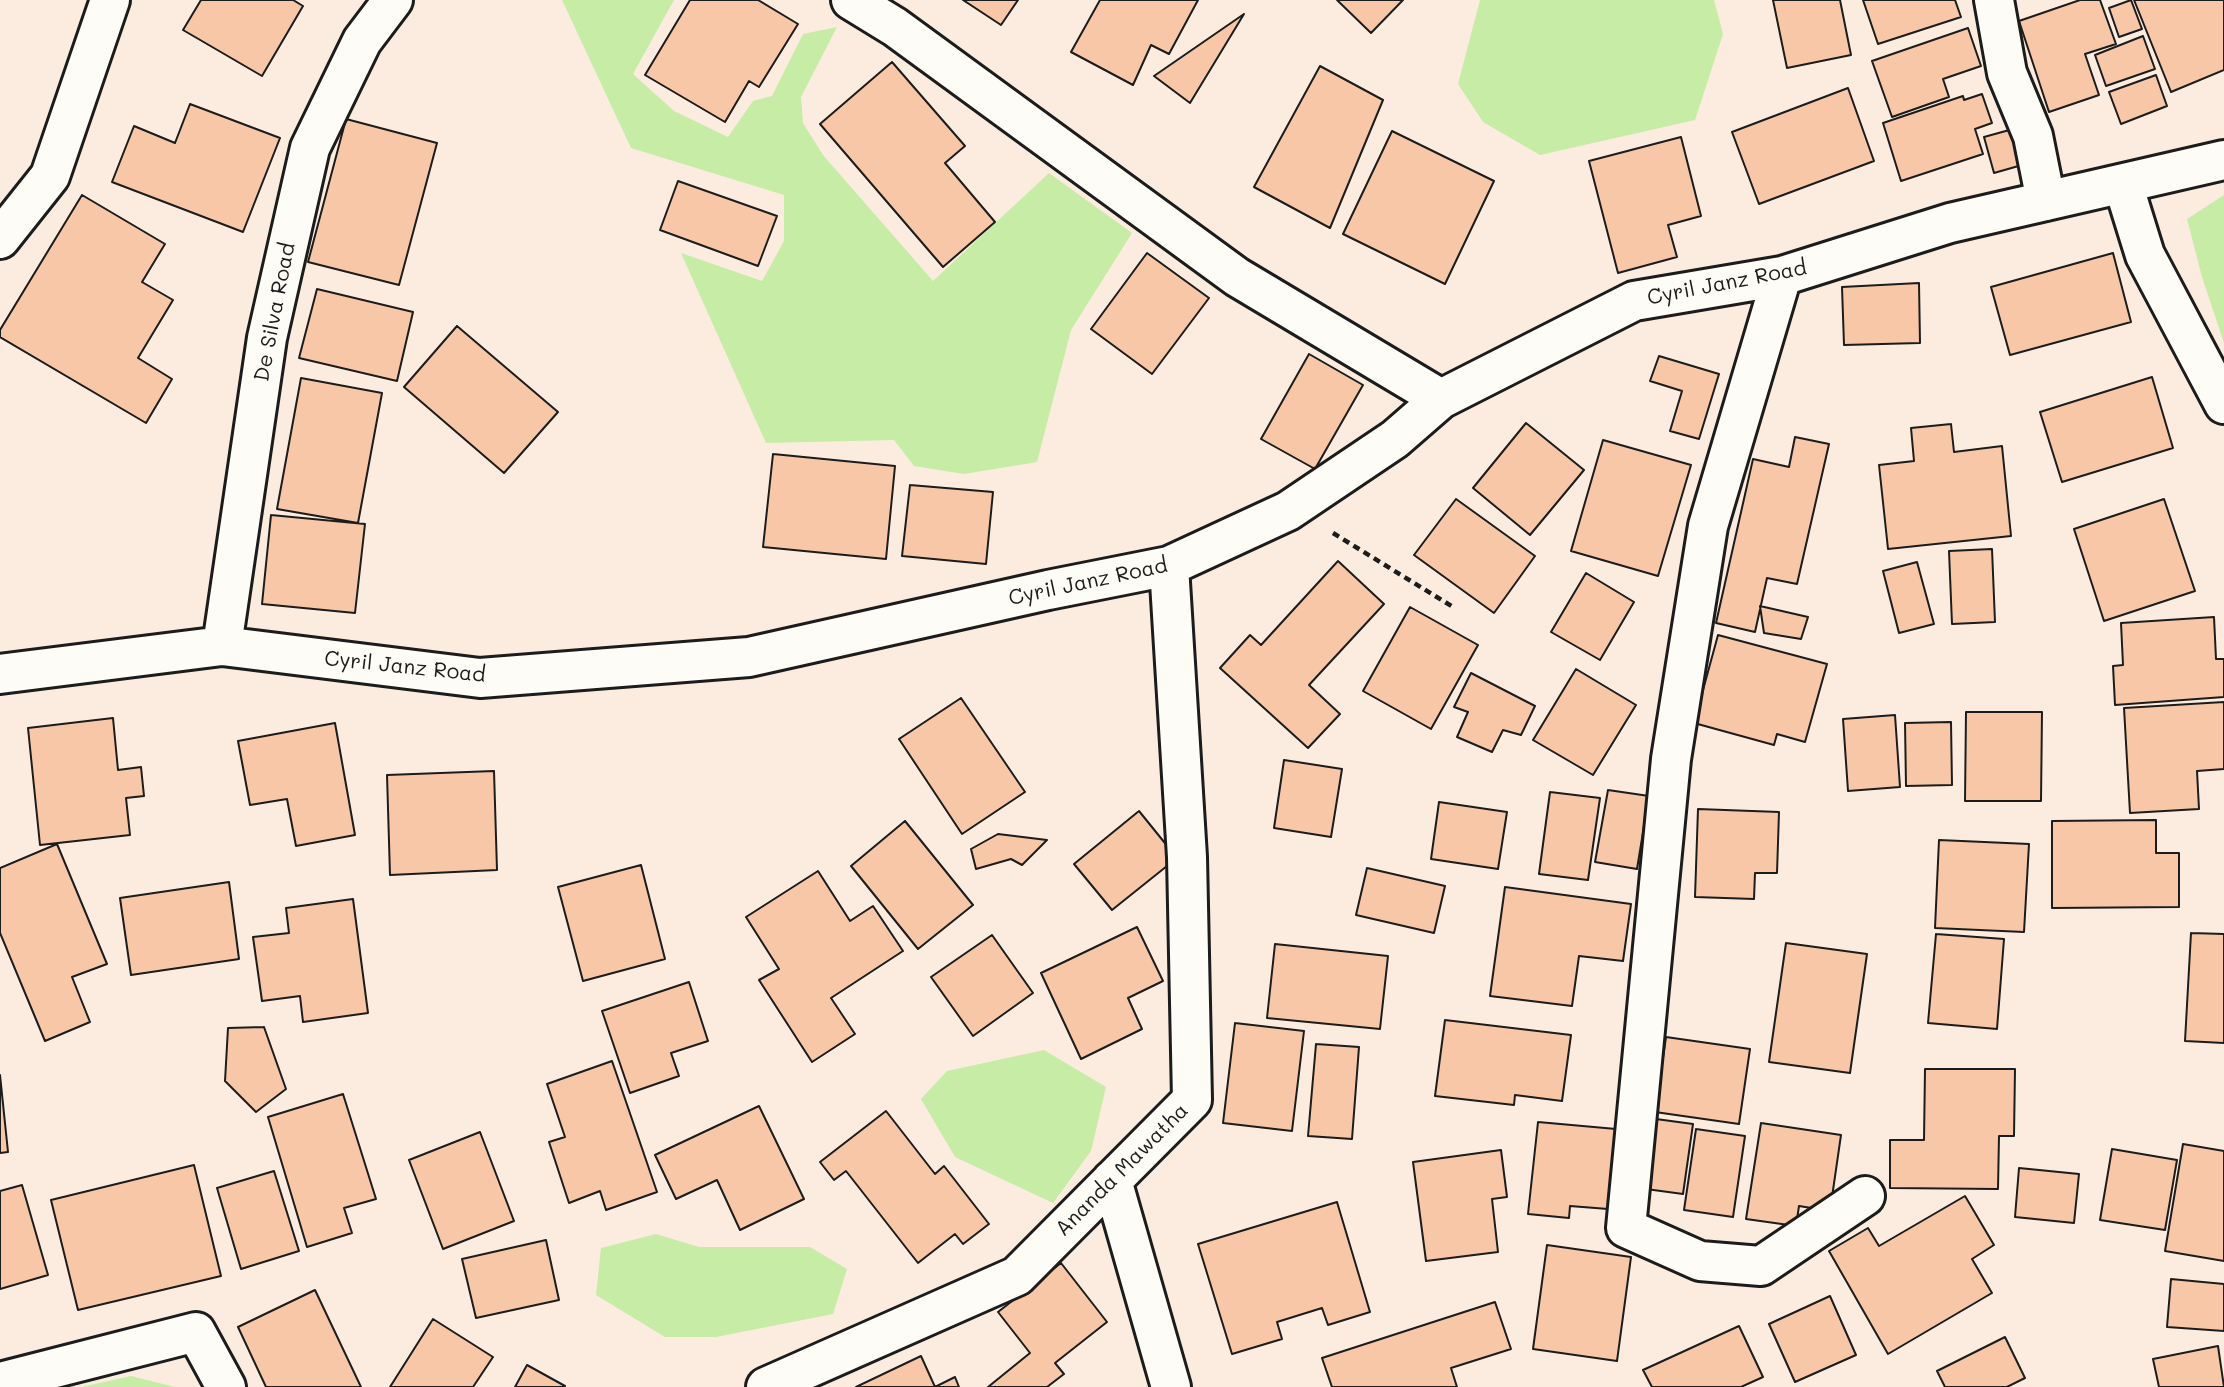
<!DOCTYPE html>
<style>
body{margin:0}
canvas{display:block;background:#fbecdf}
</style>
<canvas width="2224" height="1387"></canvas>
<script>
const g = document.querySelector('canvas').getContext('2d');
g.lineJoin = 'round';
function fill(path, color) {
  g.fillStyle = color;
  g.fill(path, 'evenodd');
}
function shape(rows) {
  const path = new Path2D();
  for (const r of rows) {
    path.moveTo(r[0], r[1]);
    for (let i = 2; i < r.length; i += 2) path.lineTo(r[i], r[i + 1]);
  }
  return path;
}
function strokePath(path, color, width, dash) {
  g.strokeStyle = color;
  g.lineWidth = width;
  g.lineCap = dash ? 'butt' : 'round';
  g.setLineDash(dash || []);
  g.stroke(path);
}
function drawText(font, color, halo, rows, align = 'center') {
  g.font = font + ' Mali,sans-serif';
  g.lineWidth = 5;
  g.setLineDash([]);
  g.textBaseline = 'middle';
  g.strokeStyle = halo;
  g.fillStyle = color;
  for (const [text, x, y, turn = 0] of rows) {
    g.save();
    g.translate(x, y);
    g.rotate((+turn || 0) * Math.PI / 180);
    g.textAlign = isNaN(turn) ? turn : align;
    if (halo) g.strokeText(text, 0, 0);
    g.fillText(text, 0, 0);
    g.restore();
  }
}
fill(shape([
 [562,0,674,0,633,74,674,111,728,137,753,101,772,96,803,34,837,27,801,97,803,123,823,155,933,281,1049,173,1132,233,1071,330,1037,462,964,474,914,466,894,440,766,443,681,253,762,281,784,241,784,195,631,148],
 [1480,0,1714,0,1723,34,1695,120,1540,155,1483,122,1458,84],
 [2224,195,2224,343,2202,277,2187,219],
 [1044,1050,1106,1087,1091,1151,1053,1203,955,1157,921,1099,947,1071],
 [656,1234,699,1247,810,1247,847,1269,833,1314,716,1337,665,1337,596,1295,601,1248],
 [131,1376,175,1387,81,1387]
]), '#c6eca6');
const building = shape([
 [201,0,293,0,303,6,262,76,183,30,201,0],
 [690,0,758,0,798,24,759,87,749,81,725,122,645,75,690,0],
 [963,0,1018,0,1001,25,963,0],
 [1100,0,1198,0,1169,54,1151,45,1133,85,1071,52,1100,0],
 [1337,0,1403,0,1371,33,1337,0],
 [1773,0,1840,0,1851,55,1787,68,1773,0],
 [1863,0,1955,0,1961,17,1878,44,1863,0],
 [2080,0,2100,0,2116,44,2085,54,2099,95,2049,112,2019,21,2080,0],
 [2131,0,2142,29,2119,37,2109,8,2131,0],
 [2134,0,2224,0,2224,70,2171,92,2134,0],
 [1244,14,1190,103,1154,76,1244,14],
 [1968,28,1981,66,1943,79,1949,97,1892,117,1872,61,1968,28],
 [2143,36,2155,69,2106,86,2095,55,2143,36],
 [892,62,965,146,945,163,995,222,943,267,820,124,892,62],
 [1320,66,1383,100,1330,228,1254,187,1320,66],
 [2156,75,2167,106,2121,124,2109,92,2156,75],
 [1848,88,1874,161,1759,204,1732,132,1848,88],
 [1982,94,1992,123,1975,129,1983,154,1901,181,1883,123,1963,96,1964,100,1982,94],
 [190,104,280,138,243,232,112,182,134,126,175,143,190,104],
 [346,119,437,143,399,285,308,262,346,119],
 [2013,129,2022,165,1994,173,1984,137,2013,129],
 [1392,131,1494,181,1445,284,1343,234,1392,131],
 [1681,137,1701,216,1668,225,1677,257,1618,273,1589,161,1681,137],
 [678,181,777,216,758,266,660,230,678,181],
 [82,195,165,244,142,282,173,300,138,358,172,379,146,423,0,337,0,330,82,195],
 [1147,253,1209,298,1152,374,1091,329,1147,253],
 [2113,253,2131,322,2010,355,1991,287,2113,253],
 [1919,283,1920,343,1844,345,1842,287,1919,283],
 [317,289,413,312,397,381,299,358,317,289],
 [457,326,558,412,504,473,404,387,457,326],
 [1309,354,1363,385,1315,469,1261,439,1309,354],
 [1659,356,1719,374,1699,439,1670,431,1682,391,1650,381,1659,356],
 [2152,377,2173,448,2062,482,2040,412,2152,377],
 [301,378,382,393,358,523,277,509,301,378],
 [1526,423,1584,470,1530,535,1473,488,1526,423],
 [1951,424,1954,452,2002,446,2011,536,1888,549,1879,465,1914,461,1911,428,1951,424],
 [1795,437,1829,444,1797,584,1767,578,1755,632,1716,623,1753,459,1789,467,1795,437],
 [1603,440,1691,465,1658,576,1571,551,1603,440],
 [773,454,895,466,886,559,763,547,773,454],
 [910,485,993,492,986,564,902,556,910,485],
 [1456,499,1535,556,1494,613,1414,555,1456,499],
 [2164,499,2195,591,2104,621,2074,529,2164,499],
 [271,515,365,524,355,613,262,604,271,515],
 [1992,549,1995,622,1952,624,1949,551,1992,549],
 [1338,561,1384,604,1309,685,1340,714,1308,748,1220,668,1250,635,1261,645,1338,561],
 [1917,562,1934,624,1899,633,1883,571,1917,562],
 [1586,573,1634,602,1600,660,1551,632,1586,573],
 [1760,606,1808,617,1801,639,1764,633,1760,606],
 [1410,607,1478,645,1431,729,1363,691,1410,607],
 [2214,617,2216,659,2224,659,2224,697,2115,705,2113,666,2123,665,2121,623,2214,617],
 [1718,635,1827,664,1805,742,1777,734,1774,745,1694,723,1718,635],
 [1576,669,1636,705,1593,775,1533,740,1576,669],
 [1471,673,1535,706,1521,735,1503,730,1492,752,1457,737,1468,712,1454,707,1471,673],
 [961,698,1025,792,962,834,899,739,961,698],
 [2224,702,2224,769,2197,771,2199,809,2130,813,2124,708,2224,702],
 [1966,712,2042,712,2041,801,1965,801,1966,712],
 [1895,715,1900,787,1848,791,1843,719,1895,715],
 [113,718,118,770,141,767,144,796,126,798,130,835,40,845,28,728,113,718],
 [1951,722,1952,785,1906,786,1905,723,1951,722],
 [335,723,355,835,296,846,287,799,250,805,238,741,335,723],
 [1284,760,1342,769,1331,837,1274,828,1284,760],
 [494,771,497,870,390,875,387,775,494,771],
 [1608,790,1649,796,1637,869,1595,862,1608,790],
 [1550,792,1600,798,1588,880,1539,874,1550,792],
 [1439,802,1507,812,1498,869,1431,859,1439,802],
 [1698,809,1779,812,1777,873,1755,873,1754,899,1695,897,1698,809],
 [1139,811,1177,858,1112,910,1074,864,1139,811],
 [2156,820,2156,853,2179,853,2179,907,2052,908,2052,821,2156,820],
 [905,821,973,905,918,949,851,866,905,821],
 [998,834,1047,840,1022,865,1011,859,976,869,971,849,998,834],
 [1939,840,2029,844,2024,932,1935,928,1939,840],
 [57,844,107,964,72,977,90,1022,45,1041,0,933,0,868,57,844],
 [641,865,665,959,583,981,558,887,641,865],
 [1367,868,1445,886,1434,933,1356,915,1367,868],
 [818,871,850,921,873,906,903,951,831,998,855,1034,812,1062,759,980,779,969,746,917,818,871],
 [229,882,239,959,131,975,120,898,229,882],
 [1505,887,1631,904,1623,961,1579,956,1572,1006,1490,996,1505,887],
 [353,899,368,1013,303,1022,300,996,262,1001,253,937,289,933,286,908,353,899],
 [1137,927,1163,981,1128,998,1142,1029,1081,1059,1041,973,1137,927],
 [2191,933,2224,934,2224,1043,2185,1041,2191,933],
 [1936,934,2004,939,1997,1029,1928,1023,1936,934],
 [992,935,1033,993,973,1036,931,977,992,935],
 [1786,943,1867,954,1850,1073,1769,1062,1786,943],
 [1275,944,1388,956,1380,1029,1267,1018,1275,944],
 [689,982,708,1041,671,1053,679,1076,630,1093,602,1011,689,982],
 [1445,1020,1571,1035,1562,1101,1515,1095,1514,1105,1435,1096,1445,1020],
 [1235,1023,1304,1031,1292,1131,1223,1123,1235,1023],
 [264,1027,286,1089,256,1112,225,1081,228,1028,264,1027],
 [1666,1037,1750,1049,1739,1124,1655,1112,1666,1037],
 [1316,1044,1359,1047,1352,1139,1308,1136,1316,1044],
 [612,1061,657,1192,606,1210,600,1191,569,1203,549,1142,565,1137,547,1084,612,1061],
 [1925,1069,2015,1069,2014,1136,1999,1136,1998,1189,1890,1188,1890,1140,1924,1140,1925,1069],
 [0,1075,8,1152,0,1153,0,1075],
 [343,1094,376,1199,344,1208,352,1233,307,1247,268,1117,343,1094],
 [759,1106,804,1199,740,1230,717,1180,676,1199,655,1155,759,1106],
 [886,1111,935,1174,944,1166,989,1224,963,1244,955,1234,918,1263,846,1171,834,1180,820,1162,886,1111],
 [1656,1119,1693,1124,1683,1194,1646,1189,1656,1119],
 [1538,1122,1616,1129,1608,1209,1570,1206,1569,1218,1528,1214,1538,1122],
 [1761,1123,1841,1135,1830,1211,1799,1206,1796,1226,1746,1219,1761,1123],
 [1696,1129,1745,1136,1733,1217,1684,1210,1696,1129],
 [480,1132,514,1221,443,1249,409,1160,480,1132],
 [2183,1144,2224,1151,2224,1261,2165,1251,2183,1144],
 [2112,1149,2177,1160,2165,1230,2100,1220,2112,1149],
 [1501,1150,1507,1197,1492,1199,1498,1252,1426,1261,1413,1162,1501,1150],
 [194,1165,221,1276,78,1310,51,1200,194,1165],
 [2019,1168,2079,1174,2074,1223,2015,1217,2019,1168],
 [274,1171,299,1251,241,1269,217,1188,274,1171],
 [22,1185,48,1275,0,1289,0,1191,22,1185],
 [1965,1196,1994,1245,1972,1259,1992,1293,1888,1354,1829,1251,1868,1228,1879,1246,1965,1196],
 [1337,1202,1370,1312,1328,1325,1322,1308,1277,1322,1282,1339,1232,1354,1198,1244,1337,1202],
 [546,1240,559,1300,476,1318,462,1259,546,1240],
 [1547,1245,1631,1257,1617,1361,1533,1349,1547,1245],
 [1061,1263,1107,1322,1055,1363,1064,1374,1047,1387,988,1387,1030,1353,998,1312,1061,1263],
 [2171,1279,2224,1284,2224,1331,2167,1327,2171,1279],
 [315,1290,361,1387,266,1387,238,1327,315,1290],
 [1830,1296,1856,1355,1795,1382,1769,1324,1830,1296],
 [1495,1302,1511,1349,1451,1368,1457,1387,1332,1387,1322,1358,1495,1302],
 [433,1319,493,1357,473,1387,390,1387,433,1319],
 [1739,1326,1763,1377,1741,1387,1652,1387,1643,1370,1739,1326],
 [2005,1337,2025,1378,2007,1387,1945,1387,1937,1371,2005,1337],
 [2218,1346,2224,1387,2159,1387,2153,1359,2218,1346],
 [921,1356,935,1387,955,1377,959,1387,856,1387,921,1356],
 [527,1365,565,1386,564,1387,515,1387,527,1365]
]);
fill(building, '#f7c7a7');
strokePath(building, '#1c1c1c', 2);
const street = shape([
 [851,0,895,27,1237,277,1441,399],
 [1994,0,2007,73,2033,136,2046,201],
 [2123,184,2145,255,2224,404],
 [0,239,50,176,110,0],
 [1782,276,1708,526,1671,759,1626,1228,1700,1261,1761,1266,1865,1196],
 [222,646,267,338,310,148,362,41,393,0],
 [0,674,222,646,480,678,749,657,1048,590,1169,566,1288,511,1395,439,1441,399,1634,301,1782,276,1950,223,2224,160],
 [1112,1180,1171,1387],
 [0,1382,196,1332,226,1387],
 [766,1387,1017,1276,1192,1100,1187,857,1169,566]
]);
strokePath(street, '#1c1c1c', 44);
strokePath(shape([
 [1333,533,1453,607]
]), '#1c1c1c', 4.5, [7, 5]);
strokePath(street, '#fdfcf7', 38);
drawText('21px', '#1c1c1c', '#fdfcf7', [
 ["Cyril Janz Road",1727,283,-11],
 ["De Silva Road",275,312,-79],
 ["Cyril Janz Road",1088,582,-12],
 ["Cyril Janz Road",405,667,6],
 ["Ananda Mawatha",1122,1170,-45]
]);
</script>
